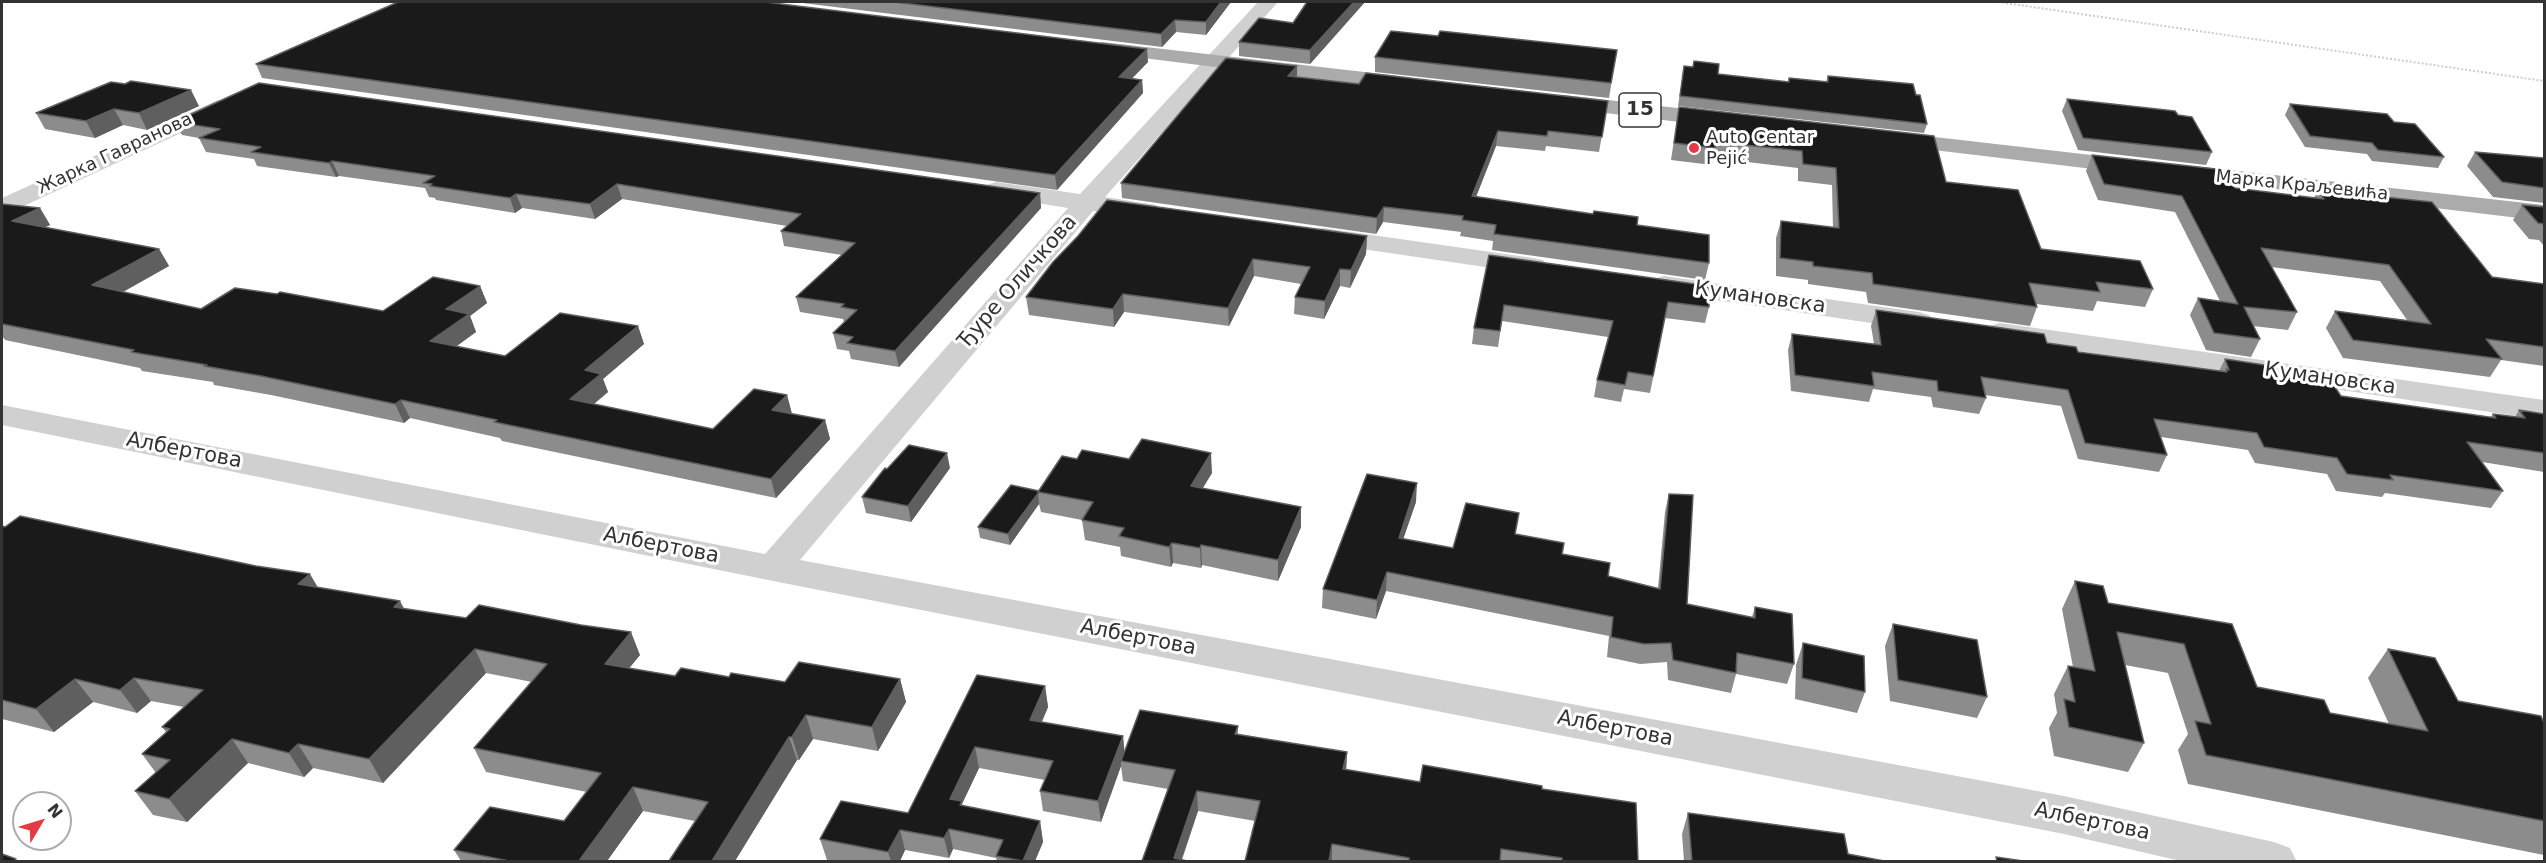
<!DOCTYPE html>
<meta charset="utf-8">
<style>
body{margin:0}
#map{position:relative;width:2546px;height:863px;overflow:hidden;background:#fff;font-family:"DejaVu Sans",sans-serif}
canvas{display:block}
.frame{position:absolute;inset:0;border:3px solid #333;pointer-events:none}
.north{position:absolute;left:12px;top:791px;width:60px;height:60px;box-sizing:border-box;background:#fff;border:2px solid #adadad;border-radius:50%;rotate:52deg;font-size:16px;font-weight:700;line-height:24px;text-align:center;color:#333}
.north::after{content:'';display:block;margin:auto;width:21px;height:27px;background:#e63946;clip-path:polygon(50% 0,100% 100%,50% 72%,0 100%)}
</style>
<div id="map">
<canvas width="2546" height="863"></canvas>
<div class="frame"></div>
<div class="north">N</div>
</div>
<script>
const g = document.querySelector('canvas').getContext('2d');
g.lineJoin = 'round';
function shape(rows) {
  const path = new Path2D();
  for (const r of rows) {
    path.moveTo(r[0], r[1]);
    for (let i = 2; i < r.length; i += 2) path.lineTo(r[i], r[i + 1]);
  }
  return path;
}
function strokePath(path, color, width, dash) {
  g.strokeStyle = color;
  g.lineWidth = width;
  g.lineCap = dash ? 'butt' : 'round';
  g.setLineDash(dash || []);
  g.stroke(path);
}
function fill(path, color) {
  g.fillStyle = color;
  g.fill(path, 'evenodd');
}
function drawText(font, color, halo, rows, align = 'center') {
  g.font = font + ' "DejaVu Sans",sans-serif';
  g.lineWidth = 6;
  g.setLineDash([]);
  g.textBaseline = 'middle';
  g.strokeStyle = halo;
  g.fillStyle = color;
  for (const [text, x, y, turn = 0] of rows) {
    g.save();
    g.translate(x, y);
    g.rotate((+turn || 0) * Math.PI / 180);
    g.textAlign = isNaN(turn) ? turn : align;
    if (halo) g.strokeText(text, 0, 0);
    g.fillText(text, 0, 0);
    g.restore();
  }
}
strokePath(shape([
 [1998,2,2544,81]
]), '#cdcdcd', 2, [2, 2]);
fill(shape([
 [1258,2,1278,2,1105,197,1156,205,1160,211,1156,217,1147,219,1093,211,800,560,2064,796,2274,842,2290,848,2297,862,2185,862,2064,834,773,581,2,425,2,405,765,554,1068,208,987,195,983,190,987,185,996,182,1080,194,1258,2],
 [218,100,226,102,229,107,226,112,11,212,2,215,2,198,218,100],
 [1323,228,1533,258,1543,260,1547,266,1543,272,1533,274,1314,242,1310,236,1314,230,1323,228],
 [1664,276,1919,312,1929,315,1934,321,1929,327,1919,330,1654,291,1650,285,1654,279,1664,276],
 [2000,323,2544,400,2544,420,1989,338,1985,332,1989,326,2000,323]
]), '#d0d0d0');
fill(shape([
 [1102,42,1408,77,1416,79,1419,84,1416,89,1408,91,1095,52,1092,48,1095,44,1102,42],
 [1564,95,1721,113,1729,115,1733,120,1729,125,1721,127,1556,107,1553,102,1556,97,1564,95],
 [1891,132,2135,160,2144,162,2147,167,2144,172,2135,174,1883,144,1879,139,1883,134,1891,132],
 [2184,165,2544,205,2544,221,2175,177,2172,172,2175,167,2184,165]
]), '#ababab');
fill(shape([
 [794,2,1231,2,1206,35,1176,32,1162,47],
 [1365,2,1310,64,1239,56,1239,42,1293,23],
 [1438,36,1617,50,1609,98,1375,72,1375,57],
 [1148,62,1132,78,1142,80,1143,93,1057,190,262,78,256,64],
 [1684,66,1693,67,1718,74,1788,82,1789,78,1826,82,1828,76,1916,95,1927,124,1924,133,1678,106],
 [1297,77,1359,84,1608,101,1599,152,1546,146,1545,151,1496,146,1476,197,1709,263,1705,280,1492,250,1493,241,1460,236,1461,232,1383,222,1376,234,1122,198,1121,183],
 [111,82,199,106,147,130,123,125,95,138,45,129,36,113],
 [2067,99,2178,115,2212,152,2206,165,2078,150,2062,111],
 [2290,104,2394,122,2444,157,2438,168,2372,161,2367,154,2305,147,2285,115],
 [1679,107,1946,182,2041,249,2153,289,2145,307,2097,301,2093,311,2036,304,2037,307,2030,326,1868,303,1866,292,1808,284,1808,280,1776,276,1776,238,1781,221,1833,228,1832,185,1798,181,1798,168,1713,158,1712,165,1671,160],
 [174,122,1040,193,1041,208,899,367,851,359,849,351,837,349,833,333,844,322,843,319,800,312,796,297,842,255,784,246,781,231,787,226,622,199,595,219,522,208,515,213,436,200,435,198,429,197,425,188,339,176,336,177,257,166,254,159,206,152,199,138,182,135],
 [2475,152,2544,158,2544,203,2493,197,2467,166],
 [2092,155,2235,188,2314,198,2318,190,2492,277,2544,284,2544,366,2501,360,2490,377,2343,358,2326,328,2335,311,2407,320,2380,281,2271,267,2297,312,2288,330,2253,326,2260,339,2251,357,2206,350,2190,315,2198,298,2220,301,2175,212,2098,200,2086,171],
 [2,204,40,208,50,225,45,227,159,249,169,266,123,292,201,309,383,311,480,286,487,303,470,316,476,332,456,346,505,356,638,326,644,344,603,379,608,392,594,404,713,429,787,395,792,414,825,420,830,439,776,498,502,441,500,438,410,418,404,423,271,395,214,385,213,382,142,371,140,368,5,340,4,338,2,338],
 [2522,205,2544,207,2544,246,2539,240,2529,239,2513,220],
 [1367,236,1366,254,1350,288,1340,286,1324,319,1294,314,1295,297,1301,284,1254,276,1229,326,1124,312,1114,327,1029,315,1026,297],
 [1489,255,1709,307,1705,323,1665,318,1650,393,1624,389,1621,402,1594,397,1597,380,1608,337,1502,321,1498,347,1472,344,1474,328],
 [1876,310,2047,343,2078,352,2219,371,2225,359,2277,377,2341,396,2490,418,2493,414,2515,417,2519,410,2544,414,2544,472,2482,462,2503,491,2491,508,2385,493,2382,497,2336,491,2327,474,2255,463,2248,450,2161,437,2167,455,2159,472,2078,459,2061,406,1985,395,1986,398,1979,414,1933,407,1931,397,1873,389,1869,402,1791,391,1788,350,1792,334,1874,344,1871,326],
 [1077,459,1129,459,1212,473,1202,488,1301,507,1301,527,1278,581,1202,565,1201,568,1173,563,1171,567,1121,556,1120,547,1085,540,1082,520,1041,512,1039,504,1010,545,980,538,978,527,1039,491],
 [950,468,911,522,866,513,862,497],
 [1669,494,1687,604,1752,617,1755,607,1794,664,1787,684,1736,674,1731,693,1668,680,1667,662,1640,664,1607,657,1609,636,1386,591,1376,619,1322,608,1323,589,1416,502,1403,539,1453,548,1516,534,1608,576,1658,588,1665,512],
 [2,526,318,587,404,609,640,655,629,668,675,676,729,677,785,682,900,679,906,702,878,751,813,739,799,760,797,760,735,861,669,861,695,821,643,811,607,861,461,861,454,850,564,821,587,792,486,772,474,748,532,682,486,673,383,783,313,768,304,777,248,763,187,822,153,815,135,791,156,773,142,754,166,732,162,727,184,707,151,701,137,713,93,702,54,732,2,719],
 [2075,581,2108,603,2232,624,2257,687,2330,713,2389,724,2368,678,2388,649,2458,701,2544,723,2544,855,2188,784,2178,750,2188,734,2168,673,2125,665,2144,743,2128,772,2054,756,2049,728,2057,713,2054,694,2068,666,2073,667,2062,609],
 [1893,624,1987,697,1977,718,1890,701,1885,646],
 [1803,643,1865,692,1857,713,1795,699,1796,665],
 [977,675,1045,686,1048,707,1042,722,1123,736,1124,751,1238,726,1238,734,1347,752,1346,770,1420,782,1542,789,1638,861,1245,861,1255,821,1198,811,1182,860,1142,861,1168,789,1123,781,1121,766,1101,822,1043,811,1040,791,1045,780,979,768,962,804,962,806,1040,821,1043,842,1035,861,997,861,996,858,953,849,949,858,905,850,900,861,837,861,827,860,820,839,908,813],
 [1688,813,1848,854,1884,861,1684,861,1682,834]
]), '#8c8c8c');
fill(shape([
 [1221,2,1231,2,1206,35,1206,22],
 [1354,2,1365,2,1310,64,1310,50],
 [1175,20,1176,32,1162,47,1161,34],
 [1147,49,1148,62,1120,91,1119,77],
 [1297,66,1297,80,1288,76],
 [1142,80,1143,93,1057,190,1055,175],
 [191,90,199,106,147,130,139,113],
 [114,109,123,125,95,138,86,121],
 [1498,131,1496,146,1470,212,1472,196],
 [332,161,339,176,336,177,329,163],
 [617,184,622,199,595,219,590,204],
 [1040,193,1041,208,899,367,895,351],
 [516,194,522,208,515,213,510,198],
 [1384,207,1383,222,1376,234,1377,218],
 [40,208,50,225,22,238,12,221],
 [1367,236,1366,254,1350,288,1351,270],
 [159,249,169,266,103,303,92,285],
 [1253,259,1254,276,1229,326,1228,308],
 [1340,269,1340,286,1324,319,1325,301],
 [480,286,487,303,470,316,476,332,438,360,430,341,446,309],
 [1123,294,1124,312,1114,327,1113,309],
 [638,326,644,344,603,379,608,392,577,418,570,399,585,370],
 [787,395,792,414,772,410],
 [401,400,410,418,404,423,395,404],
 [825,420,830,439,776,498,771,479],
 [947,453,950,468,911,522,908,506],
 [1211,453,1212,473,1192,506,1191,486],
 [1417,483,1416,502,1397,557,1399,538],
 [1038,493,1039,504,1010,545,1008,534],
 [1301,507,1301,527,1278,581,1278,560],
 [1172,543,1173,563,1171,567,1169,547],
 [1201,545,1202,565,1201,568,1200,548],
 [1387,572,1386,591,1376,619,1377,600],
 [310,574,323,596,298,584],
 [400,601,412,624,394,607],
 [631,632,640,655,614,687,605,664],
 [475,649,486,673,383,783,369,759],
 [134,678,151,701,137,713,120,690],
 [75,679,93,702,54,732,36,709],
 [900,679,906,702,878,751,872,727],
 [1045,686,1048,707,1033,741,1030,720],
 [806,715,813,739,799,760,792,737],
 [1123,736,1125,757,1121,761,1121,766,1101,822,1098,801],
 [789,737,797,760,735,861,712,861],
 [232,739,248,763,187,822,169,799],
 [298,744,313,768,304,777,289,753],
 [975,747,979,768,962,804,966,822,950,799],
 [1347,752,1346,773,1343,769],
 [633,787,643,811,607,861,579,861],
 [1197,791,1198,811,1181,861,1174,858],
 [1040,821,1043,842,1035,861,1023,861],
 [949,829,953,849,949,858,944,838],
 [900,830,905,850,900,861,891,861,888,852],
 [1332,844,1332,861,1329,861]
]), '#5f5f5f');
const building = shape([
 [398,2,765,2,1147,49,1119,77,1142,80,1055,175,256,64,398,2],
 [894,2,1221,2,1206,22,1175,20,1161,34,894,2],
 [1307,2,1354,2,1310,50,1239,42,1259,18,1293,23,1307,2],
 [1391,31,1438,36,1440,31,1617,50,1611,83,1375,57,1391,31],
 [1226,58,1297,66,1288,76,1359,84,1366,73,1608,101,1602,137,1548,131,1547,136,1498,131,1472,196,1593,214,1594,211,1638,217,1637,225,1709,235,1709,263,1494,234,1496,225,1462,220,1463,216,1384,207,1377,218,1121,183,1226,58],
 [1694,61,1719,64,1718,74,1789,82,1789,78,1828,82,1828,76,1913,84,1916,95,1920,95,1927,124,1680,96,1684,66,1693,67,1694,61],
 [131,81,191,90,139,113,114,109,86,121,36,113,111,82,125,84,131,81],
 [259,83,1040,193,895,351,847,343,853,337,833,333,857,310,841,307,844,304,796,297,855,243,781,231,801,214,617,184,590,204,516,194,510,198,430,186,432,184,423,183,435,176,332,161,329,163,251,152,261,147,199,138,220,129,174,122,259,83],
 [2067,99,2175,111,2178,115,2192,117,2212,152,2083,138,2067,99],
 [2290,104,2387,114,2394,122,2415,124,2444,157,2378,150,2372,143,2310,136,2290,104],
 [1679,107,1934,136,1946,182,2018,190,2041,249,2140,261,2153,289,2096,282,2100,292,2029,283,2037,307,1873,284,1872,273,1813,266,1813,262,1780,258,1781,221,1839,228,1836,168,1803,164,1802,151,1716,142,1715,148,1674,143,1679,107],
 [2475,152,2544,158,2544,188,2502,182,2475,152],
 [2092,155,2225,170,2235,188,2324,199,2318,190,2432,202,2492,277,2544,284,2544,347,2486,339,2502,359,2353,340,2335,311,2431,324,2389,265,2261,248,2297,312,2244,307,2260,339,2214,333,2198,298,2238,304,2182,196,2104,184,2092,155],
 [1107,200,1367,236,1351,270,1340,269,1325,301,1295,297,1310,267,1253,259,1228,308,1123,294,1113,309,1026,297,1053,262,1078,236,1107,200],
 [2,204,40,208,12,221,159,249,92,285,201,309,235,288,277,294,280,292,383,311,433,277,480,286,446,309,469,314,430,341,505,356,560,313,638,326,585,370,601,374,570,399,713,429,754,389,787,395,772,410,825,420,771,479,494,422,497,420,401,400,395,404,261,376,204,366,207,365,131,352,134,350,2,324,2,204],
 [2522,205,2544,207,2544,224,2538,223,2522,205],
 [1489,255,1709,286,1709,307,1668,302,1653,376,1628,372,1625,385,1597,380,1613,321,1504,305,1500,331,1474,328,1489,255],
 [1876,310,2044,334,2047,343,2076,347,2078,352,2227,372,2226,369,2229,370,2225,359,2271,366,2277,377,2333,384,2341,396,2496,418,2493,414,2525,418,2519,410,2544,414,2544,453,2467,442,2503,491,2390,475,2393,480,2347,474,2337,458,2264,447,2257,433,2154,419,2167,455,2085,443,2068,390,1981,377,1986,398,1938,391,1937,381,1872,372,1874,386,1795,375,1792,334,1881,345,1876,310],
 [1142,439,1211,453,1191,486,1301,507,1278,560,1201,545,1200,548,1172,543,1169,547,1119,536,1124,528,1082,520,1093,502,1038,492,1062,456,1077,459,1082,450,1129,459,1142,439],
 [909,445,947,453,908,506,862,497,885,468,887,469,909,445],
 [1367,474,1417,483,1399,538,1453,548,1466,503,1519,513,1515,534,1564,543,1562,554,1610,563,1608,576,1660,589,1669,494,1693,495,1687,604,1755,618,1755,607,1792,614,1794,664,1737,653,1736,673,1673,660,1671,643,1644,644,1611,637,1613,617,1387,572,1377,600,1323,589,1367,474],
 [1011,485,1039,491,1038,492,1039,492,1008,534,978,527,1011,485],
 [20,516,256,566,310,574,298,584,400,601,394,607,466,618,479,605,581,625,631,632,605,664,675,676,681,668,729,677,731,673,785,682,799,662,900,679,872,727,806,715,792,737,789,737,712,861,669,861,708,802,633,787,579,861,509,861,454,850,490,807,564,821,601,773,474,748,547,664,475,649,369,759,298,744,289,753,232,739,169,799,135,791,170,760,142,754,170,729,162,727,203,690,134,678,120,690,75,679,36,709,2,700,2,526,5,527,20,516],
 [2075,581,2103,586,2108,603,2232,624,2257,687,2324,700,2330,713,2428,731,2388,649,2435,658,2458,701,2541,716,2544,723,2544,821,2206,755,2195,721,2211,724,2184,644,2117,632,2144,743,2069,727,2064,699,2075,702,2068,666,2095,671,2075,581],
 [1893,624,1977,640,1987,697,1898,680,1893,624],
 [1803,643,1864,656,1865,692,1802,678,1803,643],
 [977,675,1045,686,1030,720,1123,736,1098,801,1040,791,1053,761,975,747,950,799,962,801,960,805,1040,821,1023,861,996,856,1003,840,949,829,944,838,900,830,888,852,820,839,841,801,908,813,977,675],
 [1140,710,1238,726,1235,734,1347,752,1343,769,1420,782,1423,765,1542,786,1542,789,1636,803,1638,861,1562,861,1562,858,1501,849,1500,861,1409,861,1409,858,1332,844,1329,861,1245,861,1260,801,1197,791,1174,858,1187,861,1142,861,1175,770,1121,761,1140,710],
 [1688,813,1844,834,1848,854,1884,861,1692,861,1688,813],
 [2,854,16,859,14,861,2,861,2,854],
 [1996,857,2023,861,1997,861,1996,857]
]);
fill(building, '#1a1a1a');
strokePath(building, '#5f5f5f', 1.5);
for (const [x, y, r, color] of [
 [1694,148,6,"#e63946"]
]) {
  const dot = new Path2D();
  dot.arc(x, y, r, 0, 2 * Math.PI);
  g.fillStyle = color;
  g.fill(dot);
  strokePath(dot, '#fff', 2);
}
drawText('18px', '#333', '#fff', [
 ["Auto Centar",1706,138],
 ["Pejić",1706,159]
], 'left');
drawText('18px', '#333', '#fff', [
 ["Жарка Гавранова",115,154,-25],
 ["Марка Краљевића",2302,186,6]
]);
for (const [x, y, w] of [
 [1640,110,42]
]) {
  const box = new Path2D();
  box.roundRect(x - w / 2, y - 17, w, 34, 4.5);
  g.fillStyle = '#fff';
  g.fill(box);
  strokePath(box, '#333', 1.5);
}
drawText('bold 20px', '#333', null, [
 ["15",1640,110]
]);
drawText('21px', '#333', '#fff', [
 ["Ђуре Оличкова",1018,282,-49],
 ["Кумановска",1760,298,8],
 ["Кумановска",2330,379,8],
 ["Албертова",184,451,11],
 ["Албертова",661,546,11],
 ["Албертова",1138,638,11],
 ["Албертова",1615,729,11],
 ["Албертова",2092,822,12]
]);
</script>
